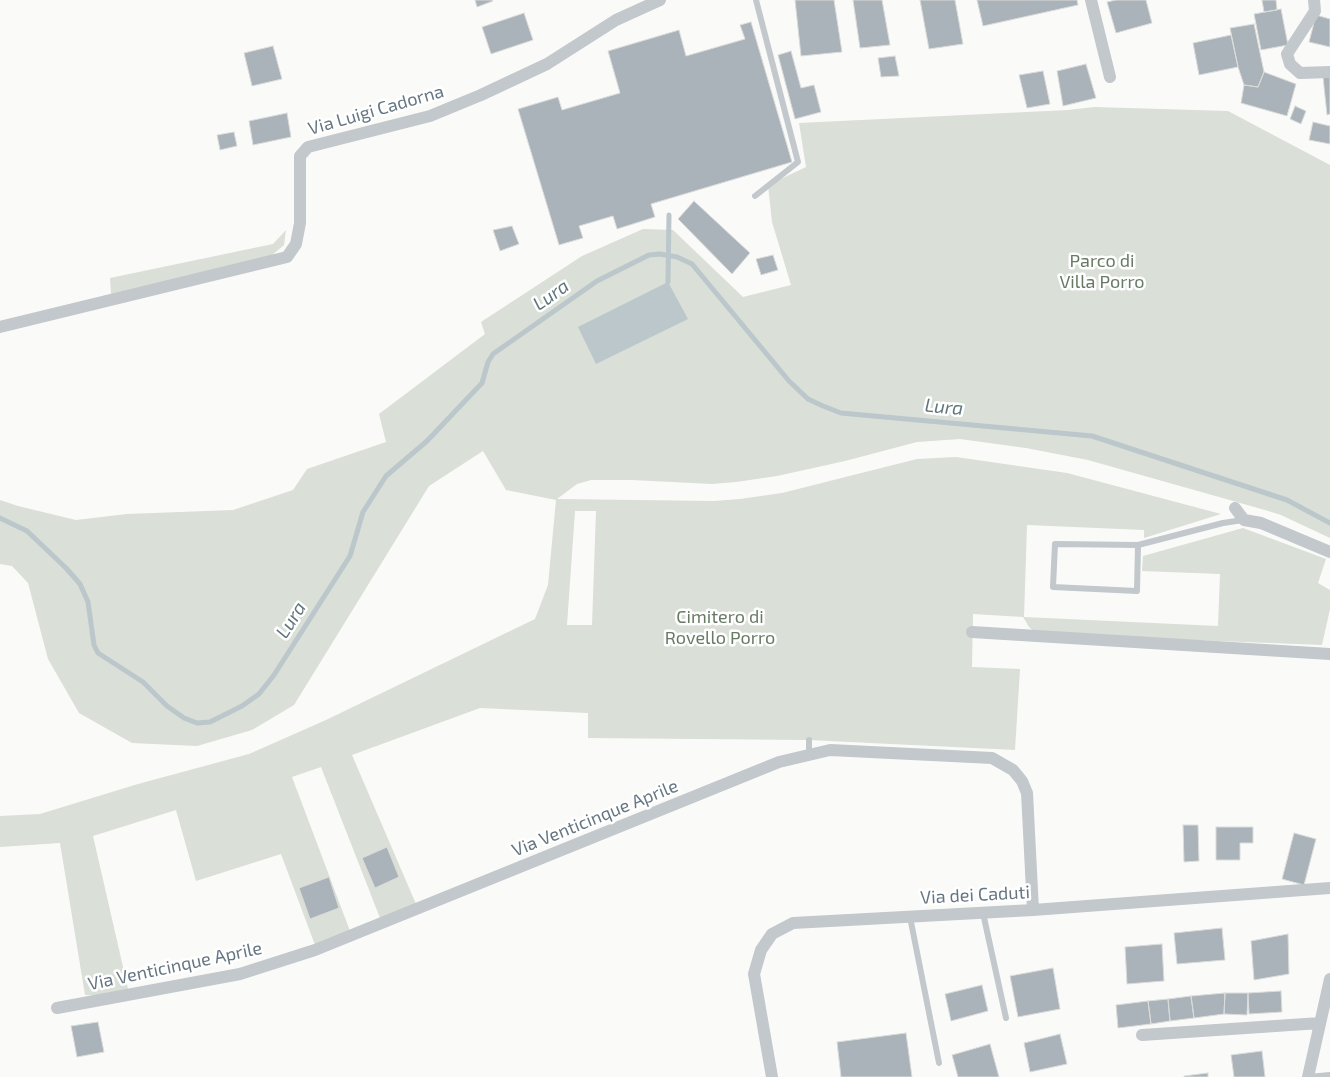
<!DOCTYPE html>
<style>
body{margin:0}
canvas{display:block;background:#fafaf8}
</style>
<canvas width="1330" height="1077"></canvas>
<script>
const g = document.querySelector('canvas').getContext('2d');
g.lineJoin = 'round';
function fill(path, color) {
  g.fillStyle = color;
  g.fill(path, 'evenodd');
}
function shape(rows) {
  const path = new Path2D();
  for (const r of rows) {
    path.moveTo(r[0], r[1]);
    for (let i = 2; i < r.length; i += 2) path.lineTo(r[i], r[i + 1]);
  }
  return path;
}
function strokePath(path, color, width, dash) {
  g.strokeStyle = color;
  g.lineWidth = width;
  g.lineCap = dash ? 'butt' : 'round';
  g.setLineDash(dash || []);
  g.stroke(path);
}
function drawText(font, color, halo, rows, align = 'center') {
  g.font = font + ' "Exo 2",sans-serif';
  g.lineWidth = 5;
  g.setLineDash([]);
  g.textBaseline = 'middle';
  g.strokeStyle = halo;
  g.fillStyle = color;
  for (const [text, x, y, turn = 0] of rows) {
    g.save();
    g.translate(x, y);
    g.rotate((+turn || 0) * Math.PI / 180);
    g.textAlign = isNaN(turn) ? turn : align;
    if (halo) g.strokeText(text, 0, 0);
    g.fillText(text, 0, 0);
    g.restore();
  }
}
fill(shape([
 [1094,107,1228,111,1330,165,1330,538,1281,515,1265,510,1088,460,1026,448,960,439,917,442,845,461,777,476,736,482,712,484,632,480,591,480,577,484,557,499,714,501,740,499,782,493,917,459,956,457,1067,473,1221,514,1144,538,1144,530,1027,525,1024,617,1218,626,1220,574,1142,571,1143,556,1243,528,1326,559,1318,583,1330,590,1330,609,1322,645,1037,634,1029,627,1023,617,973,614,972,667,1020,669,1015,750,809,740,588,738,588,713,480,708,352,755,416,904,380,918,321,767,292,777,350,931,315,945,281,854,196,881,176,810,93,836,129,993,113,996,85,995,60,843,0,847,0,816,40,814,138,784,249,754,326,720,535,619,548,585,556,500,506,490,483,451,429,486,294,705,252,730,197,746,132,743,79,713,48,659,28,583,12,566,0,564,0,500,18,506,76,520,127,514,233,510,293,490,307,469,386,442,379,414,485,334,481,322,582,256,643,229,673,230,743,297,791,285,772,222,768,185,806,167,799,123,1068,110],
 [575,511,596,511,592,625,567,625],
 [286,230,284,245,271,256,111,294,110,278,273,244]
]), '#dadfd7');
fill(shape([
 [668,282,688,319,596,364,578,327]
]), '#bbc7cb');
strokePath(shape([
 [668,282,669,215],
 [0,518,27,531,66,568,80,584,88,602,94,645,98,653,143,682,167,706,184,718,197,723,210,722,242,706,259,694,274,675,350,556,363,512,386,476,427,441,482,383,488,362,493,354,597,281,649,255,660,254,677,257,692,264,789,381,808,399,823,406,841,413,1092,436,1287,500,1330,523]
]), '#bbc7cb', 5);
const building = shape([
 [475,0,492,0,493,1,477,7,475,0],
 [795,0,834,0,842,52,801,56,795,0],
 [853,0,882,0,890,45,860,48,853,0],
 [920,0,955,0,963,44,929,49,920,0],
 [977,0,1077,0,1078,5,983,26,977,0],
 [1116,0,1146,0,1152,23,1116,33,1107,2,1116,0],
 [1262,0,1276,0,1277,10,1264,12,1262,0],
 [1281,9,1288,45,1261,50,1254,14,1281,9],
 [524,13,533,40,491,54,482,27,524,13],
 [1316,15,1330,19,1330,47,1309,42,1316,15],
 [751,22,792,162,651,204,655,217,617,229,613,216,579,226,583,238,559,245,518,109,558,97,562,110,620,93,608,51,679,30,686,56,745,39,740,25,751,22],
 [1254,24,1264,72,1258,87,1244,85,1238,67,1230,28,1254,24],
 [1231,35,1238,67,1199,75,1193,43,1231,35],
 [273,46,282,79,252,86,244,53,273,46],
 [791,51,801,88,814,85,821,112,795,119,778,55,791,51],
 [895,56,899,76,881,77,878,58,895,56],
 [1086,64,1096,98,1063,106,1057,71,1086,64],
 [1043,71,1050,104,1027,108,1019,75,1043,71],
 [1264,72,1296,84,1287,116,1241,103,1244,85,1258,87,1264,72],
 [1323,77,1330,77,1330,114,1327,115,1323,77],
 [1295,106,1306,111,1301,124,1290,119,1295,106],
 [287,113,291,137,253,145,249,121,287,113],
 [1313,122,1330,126,1330,144,1309,140,1313,122],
 [234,132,237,146,220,150,217,135,234,132],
 [694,201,750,253,732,274,678,219,694,201],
 [512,226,519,244,500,251,493,230,512,226],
 [773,255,778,270,761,275,756,259,773,255],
 [1183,825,1198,825,1199,861,1184,862,1183,825],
 [1216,827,1253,827,1253,843,1240,843,1240,860,1216,860,1216,827],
 [1294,833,1316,839,1304,885,1282,879,1294,833],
 [387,847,399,877,375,888,362,858,387,847],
 [329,877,339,908,310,919,299,888,329,877],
 [1222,928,1225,960,1177,964,1174,933,1222,928],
 [1288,934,1289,974,1254,980,1251,941,1288,934],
 [1162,944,1164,981,1127,984,1125,947,1162,944],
 [1053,968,1060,1009,1018,1017,1010,976,1053,968],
 [982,985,988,1011,951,1021,945,994,982,985],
 [1281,991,1282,1012,1249,1014,1248,993,1281,991],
 [1225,993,1248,993,1247,1015,1224,1014,1225,993],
 [1225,993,1224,1014,1194,1018,1191,996,1225,993],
 [1191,996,1194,1018,1170,1021,1168,999,1191,996],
 [1168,999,1170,1021,1151,1024,1148,1001,1168,999],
 [1148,1001,1151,1024,1118,1028,1116,1005,1148,1001],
 [98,1022,104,1052,77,1057,71,1026,98,1022],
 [906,1033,912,1077,841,1077,837,1042,906,1033],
 [1060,1034,1067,1064,1030,1072,1024,1043,1060,1034],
 [990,1044,999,1077,958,1077,952,1055,990,1044],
 [1262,1051,1265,1077,1234,1077,1231,1055,1262,1051],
 [1208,1073,1208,1077,1184,1077,1184,1076,1208,1073]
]);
fill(building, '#aab3b9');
strokePath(building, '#dcdcda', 1);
strokePath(shape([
 [755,196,798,162,756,0],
 [1138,545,1137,591,1053,587,1055,544,1138,545,1223,523,1243,520],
 [809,756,809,740],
 [983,913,1006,1018],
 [910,917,939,1063],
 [1308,1077,1330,1075]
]), '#c3c8cc', 6);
strokePath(shape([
 [1091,0,1110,77],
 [1314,0,1315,11,1287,54,1290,64,1300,73,1330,72],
 [0,327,287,257,296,244,300,223,300,156,308,147,430,116,481,95,547,64,616,20,660,0],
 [1235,508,1244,520,1261,523,1330,552],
 [972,632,1330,654],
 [57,1008,240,974,315,950,779,762,830,750,992,758,1013,770,1022,781,1027,793,1033,910],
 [1142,1035,1320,1023],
 [772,1077,754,974,761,950,772,934,793,923,1033,910,1330,888],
 [1308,1077,1330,979]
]), '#c3c8cc', 12);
drawText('18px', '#657683', '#fff', [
 ["Via Luigi Cadorna",376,110,-16],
 ["Via Venticinque Aprile",595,818,-22],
 ["Via dei Caduti",975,895,-3],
 ["Via Venticinque Aprile",175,966,-12]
]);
drawText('18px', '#687a64', '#fff', [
 ["Parco di",1102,261],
 ["Villa Porro",1102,282],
 ["Cimitero di",720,617],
 ["Rovello Porro",720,638]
]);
drawText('italic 19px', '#60757c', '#fff', [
 ["Lura",551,295,-35],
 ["Lura",944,407,5],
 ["Lura",291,620,-58]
]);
</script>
